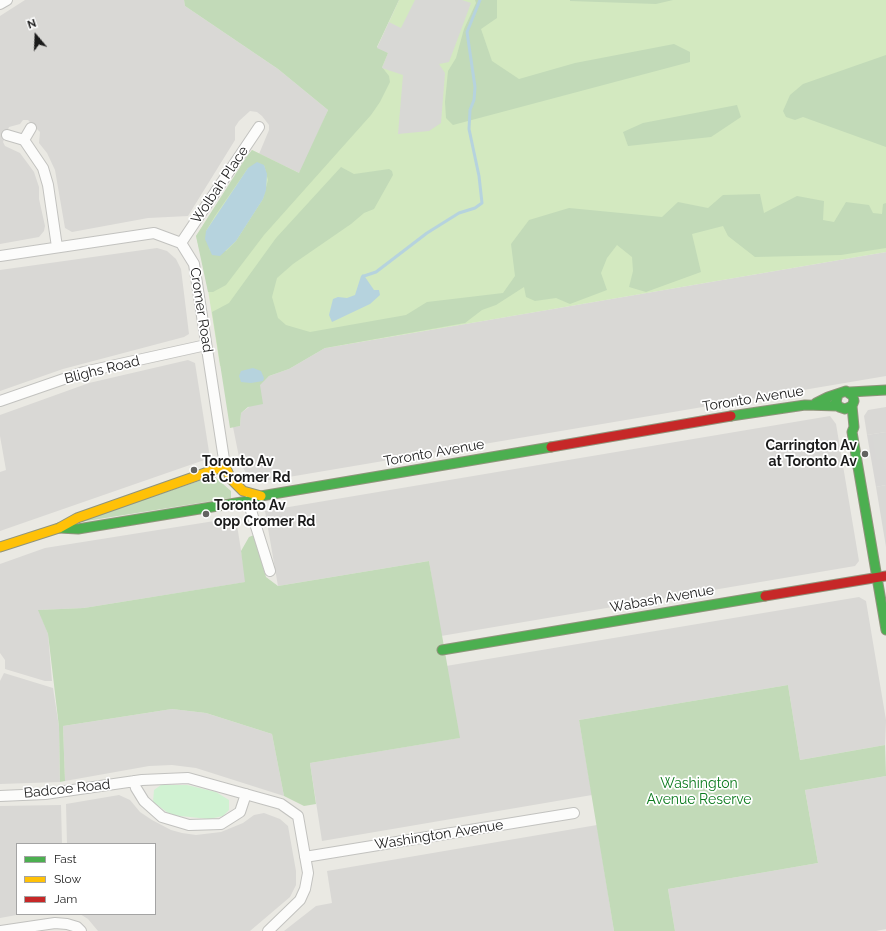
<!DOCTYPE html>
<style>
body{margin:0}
#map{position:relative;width:886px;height:931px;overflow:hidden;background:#eae9e3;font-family:Raleway,sans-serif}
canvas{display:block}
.legend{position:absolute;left:16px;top:843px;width:140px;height:72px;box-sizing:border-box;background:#fff;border:1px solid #a4a4a4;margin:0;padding:5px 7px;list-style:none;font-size:12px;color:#1b1b1b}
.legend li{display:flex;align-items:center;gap:8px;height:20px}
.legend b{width:20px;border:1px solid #a4a4a4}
.north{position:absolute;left:16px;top:16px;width:40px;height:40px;-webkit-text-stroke:3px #fff;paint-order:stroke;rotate:341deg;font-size:11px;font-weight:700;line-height:16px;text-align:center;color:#1b1b1b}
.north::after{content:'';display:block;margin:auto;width:14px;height:18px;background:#1b1b1b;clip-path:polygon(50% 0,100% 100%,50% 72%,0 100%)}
</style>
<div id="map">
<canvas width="886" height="931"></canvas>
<ul class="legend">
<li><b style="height:5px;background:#4caf50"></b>Fast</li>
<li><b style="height:5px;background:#ffc107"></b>Slow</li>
<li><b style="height:5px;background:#c62828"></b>Jam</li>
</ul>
<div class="north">N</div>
</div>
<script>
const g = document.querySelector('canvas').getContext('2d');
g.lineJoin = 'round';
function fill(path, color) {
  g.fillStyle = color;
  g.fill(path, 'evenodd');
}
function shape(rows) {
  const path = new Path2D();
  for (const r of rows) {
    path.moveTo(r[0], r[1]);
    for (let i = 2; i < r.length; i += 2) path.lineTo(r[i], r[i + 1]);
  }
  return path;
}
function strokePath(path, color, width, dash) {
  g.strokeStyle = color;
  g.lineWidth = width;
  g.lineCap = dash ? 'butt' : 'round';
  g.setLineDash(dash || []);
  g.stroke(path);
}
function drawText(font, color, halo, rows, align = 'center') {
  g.font = font + ' Raleway,sans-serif';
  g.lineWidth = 3.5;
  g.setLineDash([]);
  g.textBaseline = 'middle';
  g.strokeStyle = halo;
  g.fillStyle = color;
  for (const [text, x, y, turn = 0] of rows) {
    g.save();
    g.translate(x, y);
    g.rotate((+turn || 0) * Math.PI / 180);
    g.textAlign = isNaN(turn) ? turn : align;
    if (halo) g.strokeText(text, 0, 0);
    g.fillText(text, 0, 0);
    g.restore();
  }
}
fill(shape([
 [25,0,184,0,185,6,278,69,328,110,302,170,299,173,259,154,269,130,269,125,262,116,257,112,250,111,239,121,235,127,235,140,188,216,148,218,72,232,65,228,55,170,47,153,39,143,40,132,28,120,23,120,20,124,9,127,3,142,5,146,20,153,34,172,39,187,39,199,45,226,44,231,39,237,0,244,0,16],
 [157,248,167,251,176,259,181,269,189,334,184,337,63,369,0,391,0,270],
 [886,252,886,376,271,480,257,480,246,473,240,462,233,427,240,426,241,413,249,407,260,384,269,376,289,369,325,348],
 [188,360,195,363,210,458,0,531,0,472,6,470,0,436,0,415,89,383],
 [886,407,886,432,867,435,864,416,868,410],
 [830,416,836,424,859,561,855,566,441,636,429,561,278,586,265,511],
 [886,485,886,547,876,487],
 [227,519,237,525,246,582,84,608,39,610,48,634,52,681,45,681,5,669,5,660,0,653,0,564,45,548],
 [859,597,866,601,886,720,885,745,800,760,788,685,579,720,592,795,322,841,310,763,459,738,446,666],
 [4,673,53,688,59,727,60,782,0,784,0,681],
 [172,709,206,713,272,734,284,796,196,768,172,765,149,766,65,781,63,726],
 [886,776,886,929,876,931,675,931,668,889,818,863,805,790],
 [119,795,130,800,140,812,152,820,171,830,182,833,196,835,221,832,243,823,254,815,264,813,280,819,288,826,296,871,296,885,290,897,250,931,98,931,88,919,80,914,155,914,155,844,67,844,66,804],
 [61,805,62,844,17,844,17,914,22,914,0,918,0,806],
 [597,825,614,931,284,931,316,906,332,903,327,871]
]), '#d9d8d5');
fill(shape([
 [886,432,886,485,876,487,867,435]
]), '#d8d7d5');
fill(shape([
 [399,0,886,0,886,252,220,366,205,271,196,236,252,150,299,173,377,48]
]), '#d3e9c0');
fill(shape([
 [184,0,399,0,377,47,388,53,382,67,389,76,390,82,380,102,371,115,264,235,226,285,213,292,208,292,196,236,247,156,252,150,299,173,328,110,278,69,185,6],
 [264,165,268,180,263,199,236,241,226,251,210,251,206,231,215,216,248,168],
 [475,0,497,0,497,18,481,29,492,61,519,79,575,63,674,44,690,52,690,62,453,125,446,118,445,102,448,71,456,58,464,29,476,3],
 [570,0,673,0,656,4,570,1],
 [886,55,886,147,803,117,795,120,786,117,783,111,790,95,803,84],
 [737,105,741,117,711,137,628,146,623,132,643,123],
 [341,167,354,174,389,169,392,171,393,175,374,209,364,213,351,224,293,264,277,278,272,297,278,318,286,325,310,332,406,315,427,302,503,293,515,276,511,244,529,220,569,208,662,217,678,202,708,208,723,195,760,194,764,213,797,196,824,201,823,220,834,222,846,202,869,205,873,213,882,214,883,204,886,203,886,248,841,255,755,257,728,236,723,226,692,234,701,272,646,292,629,287,633,271,632,257,617,245,607,258,601,273,607,290,570,304,556,298,535,301,526,297,524,287,496,305,482,310,465,323,325,348,289,369,269,376,260,385,263,404,248,407,241,413,240,426,230,428,212,312,229,303,276,238],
 [214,476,231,491,231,498,74,523],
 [254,535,266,577,278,586,429,561,460,738,310,763,316,804,304,806,284,796,272,734,206,713,172,709,63,726,65,781,60,782,59,727,48,634,38,610,84,608,245,582,241,551,249,537],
 [788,685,800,760,885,745,886,776,805,790,818,863,668,889,675,931,614,931,579,720]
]), '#c2dab8');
fill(shape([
 [161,785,187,785,216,792,229,800,229,810,223,816,209,819,171,815,153,802,154,790]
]), '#d0f2d2');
fill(shape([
 [415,0,462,0,471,3,449,62,439,64,445,73,441,123,429,131,398,134,403,75,382,68,388,53,377,48,389,22,401,28],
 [886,433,886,475,883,459,876,460,872,436]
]), '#d8d8d5');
fill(shape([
 [257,162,264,165,267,174,266,190,263,199,236,241,220,256,212,255,205,239,206,231,248,168],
 [363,274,374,290,379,290,380,295,370,304,332,322,329,315,333,299,338,297,347,298,355,295,361,276],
 [253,368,261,371,264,378,263,381,251,383,241,382,239,376,241,371]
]), '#b6d3de');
strokePath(shape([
 [364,276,376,272,427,233,459,213,475,208,482,203,479,176,469,129,470,110,474,100,475,87,467,32,480,0]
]), '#b6d3de', 3);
const street = shape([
 [0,4,7,0],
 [7,135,24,140,43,168,48,185,57,247],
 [24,140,31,128],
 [181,243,259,127],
 [0,256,154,233,181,243,194,264,225,466],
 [0,401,84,372,206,345],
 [248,501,270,571],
 [134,781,136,788,144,801,162,817,189,825,221,824,240,812,246,794],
 [0,796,45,794,142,780,188,778,281,804,298,816,308,873,305,889,300,900,268,931],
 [305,857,574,813],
 [1,931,55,923,67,924,77,927,81,931]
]);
const fast = shape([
 [850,392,886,390],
 [816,403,828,397,846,391,853,396,854,401,852,406,845,409,839,407,836,402,838,394],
 [852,406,854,427,852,432,886,630],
 [731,416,805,405,838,406],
 [59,528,78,529,248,501,261,496,551,447],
 [442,650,765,596]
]);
const slow = shape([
 [0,547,59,528,77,518,225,466,231,479,243,491,261,496]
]);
const jam = shape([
 [551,447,731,416],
 [765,596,886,576]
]);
strokePath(street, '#c2c2bf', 12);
strokePath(fast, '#90947c', 11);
strokePath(slow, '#90947c', 11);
strokePath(jam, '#90947c', 11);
strokePath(street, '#fcfcfb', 10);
strokePath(fast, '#4caf50', 9);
strokePath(slow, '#ffc107', 9);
strokePath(jam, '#c62828', 9);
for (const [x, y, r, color] of [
 [865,454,4,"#636361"],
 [194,470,4,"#636361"],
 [206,514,4,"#636361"]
]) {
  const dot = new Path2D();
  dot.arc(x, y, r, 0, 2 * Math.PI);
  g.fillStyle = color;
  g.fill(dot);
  strokePath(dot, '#fff', 1.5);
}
drawText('14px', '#1b1b1b', '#fff', [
 ["Wolbah Place",220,185,-56],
 ["Cromer Road",201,310,81],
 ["Blighs Road",102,370,-14],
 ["Toronto Avenue",753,399,-9],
 ["Toronto Avenue",434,453,-10],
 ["Wabash Avenue",662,599,-10],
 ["Badcoe Road",67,789,-6],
 ["Washington Avenue",439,835,-9]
]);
drawText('bold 14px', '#1b1b1b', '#fff', [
 ["Carrington Av",857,446,"right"],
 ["at Toronto Av",857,462,"right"],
 ["Toronto Av",202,462],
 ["at Cromer Rd",202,478],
 ["Toronto Av",214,506],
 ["opp Cromer Rd",214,522]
], 'left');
drawText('14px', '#09791b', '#fff', [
 ["Washington",699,784],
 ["Avenue Reserve",699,800]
]);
</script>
